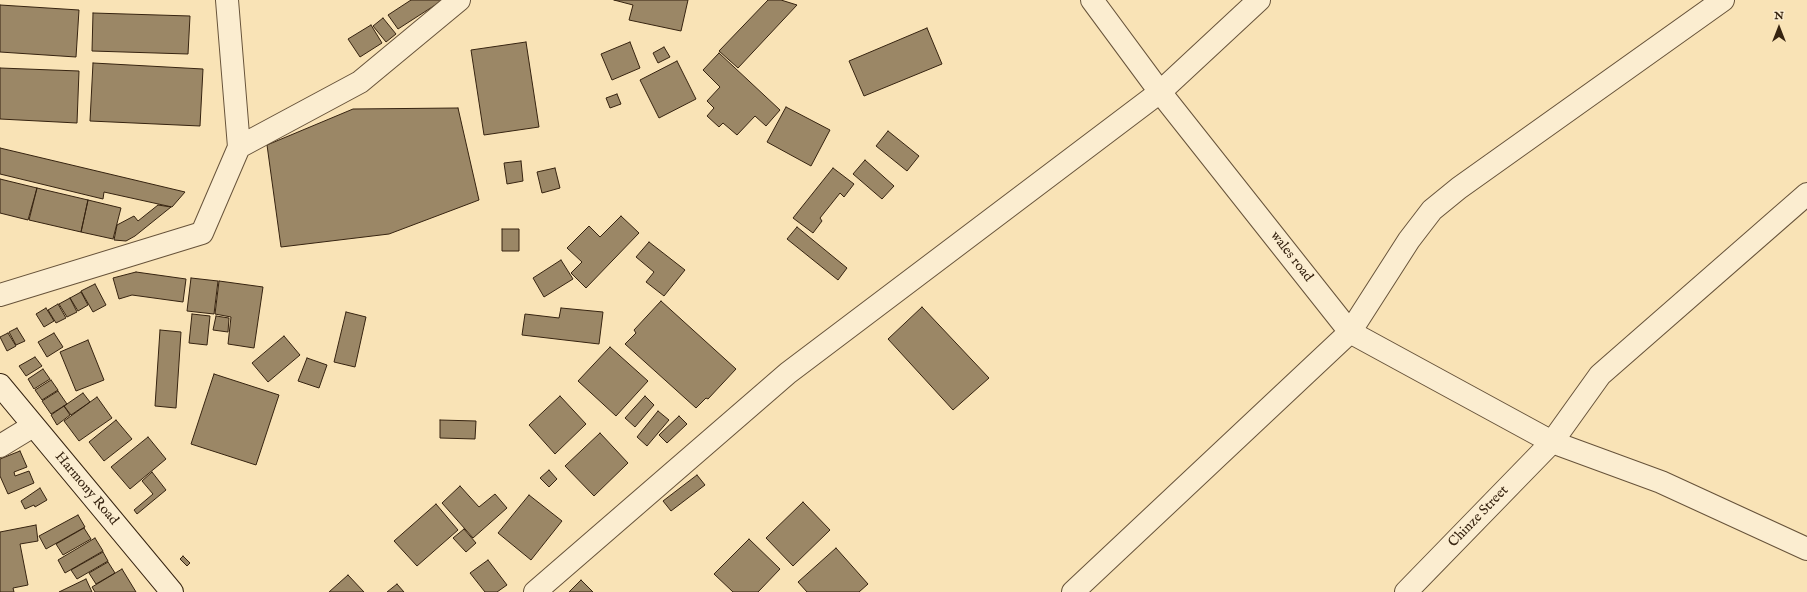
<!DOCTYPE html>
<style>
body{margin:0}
#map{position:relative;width:1807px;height:592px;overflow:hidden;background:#f9e3b6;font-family:"IM FELL English",serif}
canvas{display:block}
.north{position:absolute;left:1759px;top:8px;width:40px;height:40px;-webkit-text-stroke:3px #fbedd0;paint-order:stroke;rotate:0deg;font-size:11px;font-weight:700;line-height:16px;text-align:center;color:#362310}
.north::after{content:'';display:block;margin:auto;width:14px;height:18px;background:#362310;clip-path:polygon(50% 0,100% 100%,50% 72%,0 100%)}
</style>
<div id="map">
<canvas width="1807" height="592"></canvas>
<div class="north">N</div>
</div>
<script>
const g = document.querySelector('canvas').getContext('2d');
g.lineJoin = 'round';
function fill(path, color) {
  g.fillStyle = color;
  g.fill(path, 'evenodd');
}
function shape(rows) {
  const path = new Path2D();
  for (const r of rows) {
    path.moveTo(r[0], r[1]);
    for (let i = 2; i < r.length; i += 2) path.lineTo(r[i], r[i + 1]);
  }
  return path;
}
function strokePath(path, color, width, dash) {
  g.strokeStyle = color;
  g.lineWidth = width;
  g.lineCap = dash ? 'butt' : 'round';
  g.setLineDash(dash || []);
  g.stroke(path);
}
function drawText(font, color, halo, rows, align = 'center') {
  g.font = font + ' "IM FELL English",serif';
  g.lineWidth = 3.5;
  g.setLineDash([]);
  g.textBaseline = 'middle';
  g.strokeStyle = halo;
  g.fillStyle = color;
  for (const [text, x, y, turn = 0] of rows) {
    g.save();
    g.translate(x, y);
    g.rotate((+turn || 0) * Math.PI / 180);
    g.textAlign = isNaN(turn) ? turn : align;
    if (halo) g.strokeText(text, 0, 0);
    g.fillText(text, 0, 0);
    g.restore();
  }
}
const building = shape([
 [411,0,443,0,398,29,388,15,411,0],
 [614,0,688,0,681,31,629,20,633,5,614,0],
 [768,0,781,0,797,5,738,68,719,51,768,0],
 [0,5,79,10,76,57,0,52,0,5],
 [93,13,190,16,188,54,92,51,93,13],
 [383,18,396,34,386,42,373,26,383,18],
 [371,25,382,43,360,57,348,39,371,25],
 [927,28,942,64,864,96,849,61,927,28],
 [526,42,539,127,484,135,471,50,526,42],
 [630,42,640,68,612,80,601,54,630,42],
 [664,47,670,57,658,63,653,53,664,47],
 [719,53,780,110,766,126,755,116,737,135,723,123,719,127,707,116,714,108,707,101,720,87,703,70,719,53],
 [677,61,696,99,659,118,640,80,677,61],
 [93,63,203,69,200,126,90,121,93,63],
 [0,68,79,71,77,123,0,119,0,68],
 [617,94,621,104,610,108,606,98,617,94],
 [786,107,830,130,811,166,767,142,786,107],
 [458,108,479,200,389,234,281,247,267,145,353,109,458,108],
 [888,131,919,156,907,171,876,146,888,131],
 [0,148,185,192,172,207,104,192,103,199,0,174,0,148],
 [865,160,894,186,882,199,853,174,865,160],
 [521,161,523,181,507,184,504,163,521,161],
 [555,168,560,188,542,193,537,172,555,168],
 [833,168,854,184,844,197,840,193,820,218,822,221,813,233,793,218,833,168],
 [0,179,37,188,28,220,0,213,0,179],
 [37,188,88,200,81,232,29,220,37,188],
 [88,200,121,208,113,239,81,232,88,200],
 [158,205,171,207,135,236,126,241,114,240,117,225,134,216,138,221,158,205],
 [621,216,639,233,586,288,571,273,582,262,567,248,589,226,600,237,621,216],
 [797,227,847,268,838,280,787,239,797,227],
 [502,229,519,229,519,251,502,251,502,229],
 [649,242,685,270,664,296,646,282,654,272,636,257,649,242],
 [561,260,573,279,544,297,533,278,561,260],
 [136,272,186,279,183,302,132,295,119,299,113,278,136,272],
 [191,278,218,281,214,314,187,311,191,278],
 [219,281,263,287,254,348,228,344,231,317,215,314,219,281],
 [95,284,106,305,93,312,81,291,95,284],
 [81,292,88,305,78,311,70,298,81,292],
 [70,298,77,312,67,317,59,304,70,298],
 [661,301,736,369,708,399,706,398,696,408,625,344,636,333,634,330,661,301],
 [58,304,66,318,56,323,48,310,58,304],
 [922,307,989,378,953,410,888,339,922,307],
 [46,308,54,321,44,327,36,314,46,308],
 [561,308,603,312,599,344,522,335,525,314,559,318,561,308],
 [346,312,366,317,355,367,334,362,346,312],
 [192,314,210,316,207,345,189,343,192,314],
 [216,316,229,318,228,332,213,330,216,316],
 [17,328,25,341,16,345,9,332,17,328],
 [160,330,181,332,176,408,155,406,160,330],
 [8,333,16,346,7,351,0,337,8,333],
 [54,333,63,347,47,357,38,342,54,333],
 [284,336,300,355,268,382,252,363,284,336],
 [88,340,104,380,76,391,60,352,88,340],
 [610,347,648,381,616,416,578,381,610,347],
 [35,357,42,366,26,376,19,366,35,357],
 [307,358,327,365,319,388,298,381,307,358],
 [43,369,50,379,34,389,28,379,43,369],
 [214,374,279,395,256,465,191,444,214,374],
 [51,380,58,390,42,400,35,390,51,380],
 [58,391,67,404,51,414,42,401,58,391],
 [83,393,90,402,71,415,64,406,83,393],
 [560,396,586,424,555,454,529,425,560,396],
 [645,396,654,405,635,427,625,418,645,396],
 [97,397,112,418,79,441,64,421,97,397],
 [64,406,70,415,57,425,51,415,64,406],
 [658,411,669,420,647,446,637,437,658,411],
 [679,416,687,424,667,443,659,435,679,416],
 [116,420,132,439,104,461,89,442,116,420],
 [440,420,476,421,475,439,440,438,440,420],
 [600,433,628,463,594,496,565,466,600,433],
 [148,437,166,459,130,489,111,467,148,437],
 [20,451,27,467,14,472,15,476,29,471,34,483,8,494,0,476,0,459,20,451],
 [549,470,557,479,549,487,540,478,549,470],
 [152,472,166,490,137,514,134,510,153,494,142,481,152,472],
 [697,475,705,485,671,511,663,501,697,475],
 [460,486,479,507,495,494,507,508,473,538,442,503,460,486],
 [40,488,47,500,35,507,34,505,25,509,21,501,40,488],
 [529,495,562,521,531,560,498,533,529,495],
 [803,502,830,530,793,566,766,538,803,502],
 [436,504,458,530,417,566,394,541,436,504],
 [78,515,85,527,46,549,39,536,78,515],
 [36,525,38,541,20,544,28,585,13,588,14,592,0,592,0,532,36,525],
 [84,528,91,539,63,555,56,544,84,528],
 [464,529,476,543,466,552,453,538,464,529],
 [95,538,103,551,65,573,58,560,95,538],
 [749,539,780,569,758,592,733,592,714,574,749,539],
 [836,548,868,584,859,592,807,592,798,582,836,548],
 [103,552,108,561,77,579,71,570,103,552],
 [183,556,190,563,187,566,180,559,183,556],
 [488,560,507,585,497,592,485,592,470,573,488,560],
 [108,562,115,573,96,584,89,573,108,562],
 [122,569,136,592,95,592,92,587,122,569],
 [348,575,364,592,329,592,348,575],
 [86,579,92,592,59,592,86,579],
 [581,580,593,592,569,592,581,580],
 [397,584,404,592,387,592,397,584]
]);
fill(building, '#9b8766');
strokePath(building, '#362310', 1);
const street = shape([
 [227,0,239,147],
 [1092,0,1160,92,1350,332,1552,442,1661,482,1807,549],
 [0,295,202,233,239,147,360,82,459,0],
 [0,446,33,426],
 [535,592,788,373,1160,92,1259,0],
 [1073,592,1350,332,1409,240,1432,210,1459,188,1723,0],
 [1406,592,1552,442,1600,375,1807,194]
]);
const secondary = shape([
 [0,385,172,592]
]);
strokePath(street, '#67533a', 24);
strokePath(secondary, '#362310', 24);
strokePath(street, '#fbedd0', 22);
strokePath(secondary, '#fbedd0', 22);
drawText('14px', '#362310', '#fbedd0', [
 ["wales road",1291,257,52],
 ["Harmony Road",86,489,50],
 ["Chinze Street",1479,517,-46]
]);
</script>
